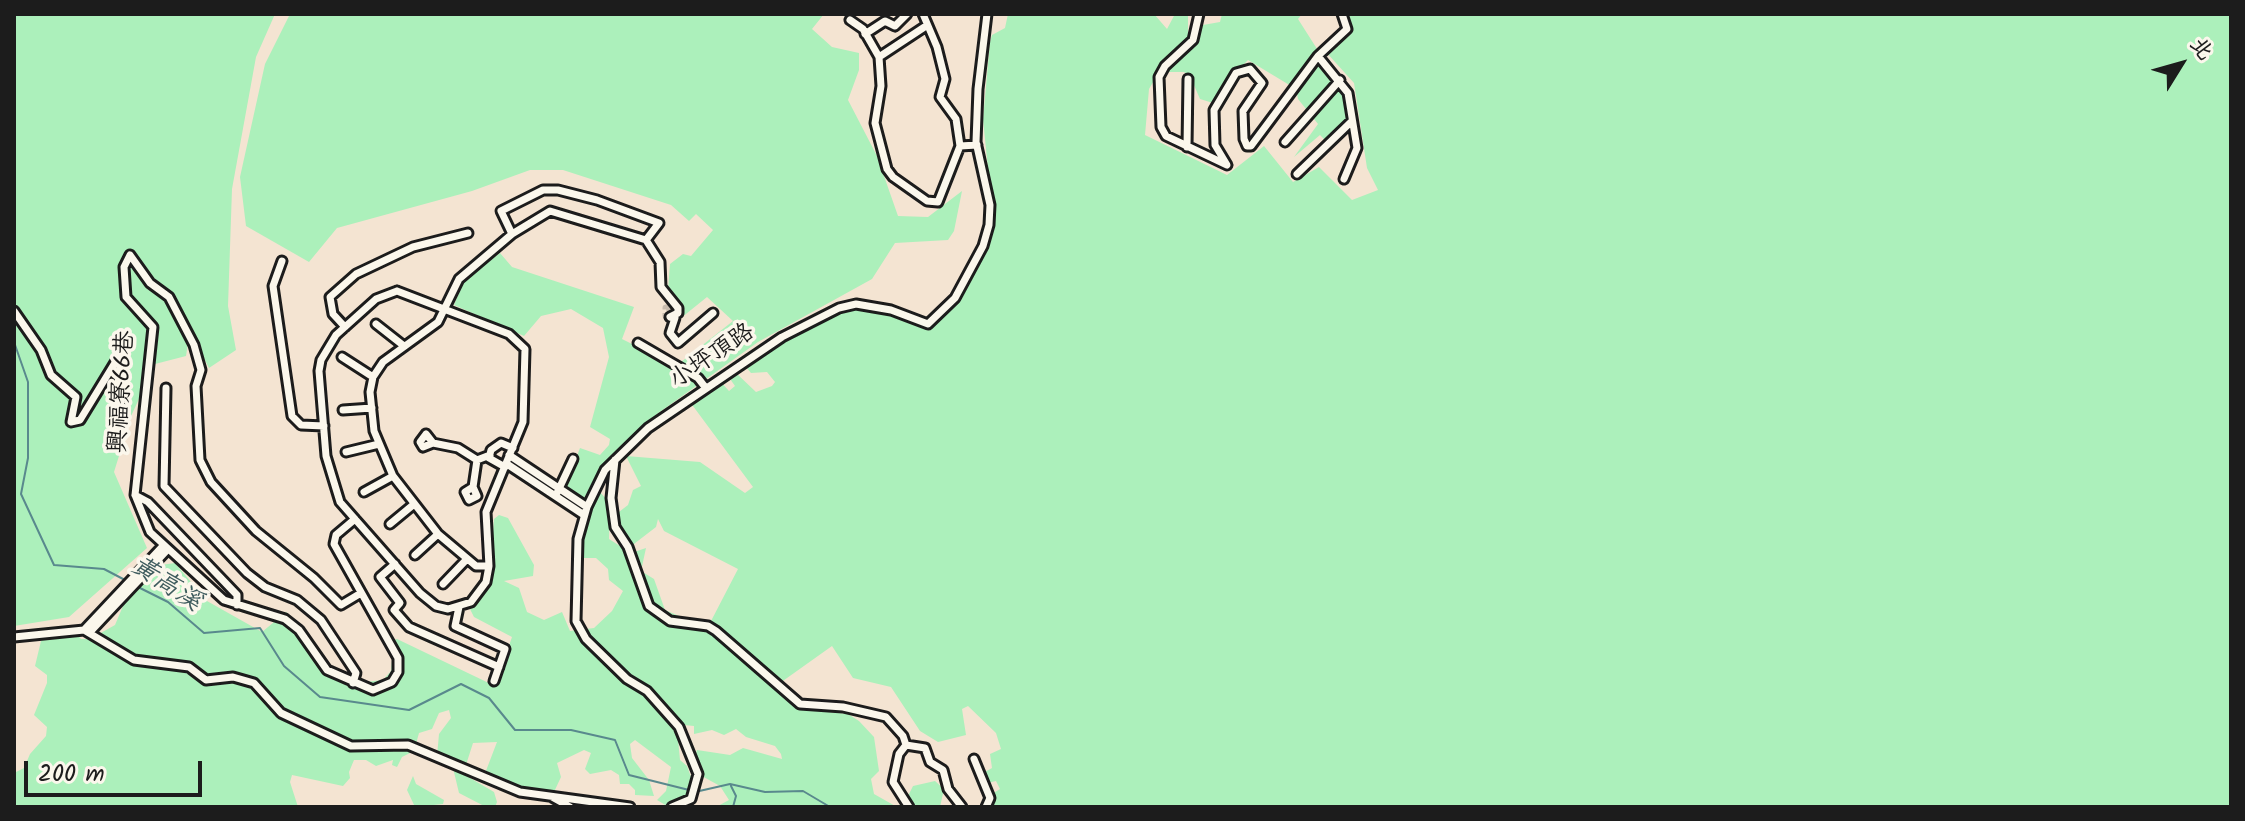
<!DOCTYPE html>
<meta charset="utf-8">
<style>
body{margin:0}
#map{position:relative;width:2245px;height:821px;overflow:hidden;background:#f4e4d2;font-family:Kalam,"LXGW WenKai TC",sans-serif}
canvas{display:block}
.frame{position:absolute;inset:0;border:16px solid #1c1c1c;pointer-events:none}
.north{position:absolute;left:2141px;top:24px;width:80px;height:80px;-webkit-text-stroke:6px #fbf7ec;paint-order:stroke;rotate:53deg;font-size:22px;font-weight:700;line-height:32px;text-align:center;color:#1c1c1c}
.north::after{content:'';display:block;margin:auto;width:28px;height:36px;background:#1c1c1c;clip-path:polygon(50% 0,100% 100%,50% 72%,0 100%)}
.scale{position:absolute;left:24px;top:761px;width:178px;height:36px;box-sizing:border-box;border:4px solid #1c1c1c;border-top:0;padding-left:10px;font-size:24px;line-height:28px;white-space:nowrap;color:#1c1c1c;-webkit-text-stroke:6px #fbf7ec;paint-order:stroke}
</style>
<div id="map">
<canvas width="2245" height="821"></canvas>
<div class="frame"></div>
<div class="north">北</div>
<div class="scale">200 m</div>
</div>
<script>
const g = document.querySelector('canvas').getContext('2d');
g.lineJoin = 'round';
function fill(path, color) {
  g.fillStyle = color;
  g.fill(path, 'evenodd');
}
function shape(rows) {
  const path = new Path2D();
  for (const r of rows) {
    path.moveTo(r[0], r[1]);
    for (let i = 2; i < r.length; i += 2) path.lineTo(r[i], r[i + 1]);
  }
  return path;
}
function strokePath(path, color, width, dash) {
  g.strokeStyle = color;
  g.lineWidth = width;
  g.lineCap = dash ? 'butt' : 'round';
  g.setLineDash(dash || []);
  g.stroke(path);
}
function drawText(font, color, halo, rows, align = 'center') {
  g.font = font + ' Kalam,"LXGW WenKai TC",sans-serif';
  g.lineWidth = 7;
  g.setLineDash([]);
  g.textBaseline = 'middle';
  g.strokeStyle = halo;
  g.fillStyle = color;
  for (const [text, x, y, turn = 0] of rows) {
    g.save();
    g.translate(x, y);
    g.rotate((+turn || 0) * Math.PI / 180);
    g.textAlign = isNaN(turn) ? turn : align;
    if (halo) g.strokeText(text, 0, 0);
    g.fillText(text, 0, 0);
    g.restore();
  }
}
fill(shape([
 [14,14,275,14,256,57,232,189,228,306,236,350,209,368,190,331,186,356,155,364,132,414,114,472,147,548,69,617,14,626],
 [290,14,824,14,812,29,832,47,859,53,859,70,848,100,877,156,898,216,928,217,962,191,954,231,948,240,895,243,872,279,758,342,657,414,615,453,584,498,565,487,580,448,600,455,609,445,610,439,590,427,609,357,603,328,571,309,541,316,524,336,454,305,464,280,500,253,512,267,634,307,622,339,676,366,733,321,707,297,681,318,681,304,668,290,670,264,683,254,691,256,713,230,696,214,689,221,671,205,563,170,530,170,472,191,337,228,309,262,246,226,240,177,265,64],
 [1008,14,1154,14,1167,29,1175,14,1188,14,1188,42,1195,43,1203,25,1220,22,1222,14,1302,14,1298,19,1340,85,1347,107,1348,117,1327,142,1320,135,1294,157,1318,124,1298,99,1296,89,1248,60,1222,87,1213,103,1200,99,1190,76,1184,72,1159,72,1149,89,1145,135,1227,175,1264,146,1293,182,1319,167,1352,200,1378,190,1367,168,1354,83,1326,52,1350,31,1348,14,2231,14,2231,807,993,807,992,794,1000,789,996,781,987,783,983,773,992,768,990,754,1001,749,996,733,968,706,962,709,966,735,938,742,920,731,891,687,853,678,832,646,780,683,710,623,738,569,664,531,658,519,656,527,630,547,615,515,628,505,633,490,641,486,626,456,700,462,745,493,753,487,690,402,720,381,729,391,735,386,728,376,735,372,756,392,772,386,775,382,767,372,751,373,745,366,778,342,848,309,867,309,927,325,964,289,994,229,983,119,990,42,992,35,1005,28],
 [599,491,610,503,609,539,631,553,646,548,641,571,654,579,665,610,707,628,762,671,800,709,848,714,859,721,874,737,879,771,871,779,874,794,897,807,716,807,729,800,720,786,700,775,702,766,693,762,697,750,730,755,743,748,782,759,781,754,775,746,746,737,736,729,724,735,712,730,694,734,694,726,684,725,678,739,680,760,687,766,692,780,687,806,667,806,657,800,666,791,671,767,635,740,630,744,632,758,649,780,654,796,635,795,635,790,629,784,620,784,619,775,611,770,590,774,585,769,591,753,584,750,557,763,561,777,554,792,543,793,535,788,491,784,486,782,484,776,497,742,473,743,465,768,437,756,439,734,451,718,449,710,439,713,432,729,419,733,414,751,402,757,397,767,392,765,393,760,376,766,366,760,354,760,349,772,350,778,343,786,292,775,290,782,298,807,14,807,14,773,24,768,30,754,46,736,47,727,34,715,47,683,47,675,35,666,41,641,48,636,75,632,81,639,90,639,115,625,139,568,175,563,207,601,262,632,286,612,304,627,330,666,341,674,365,682,383,680,391,671,393,650,388,642,397,639,495,686,512,637,474,617,469,607,490,571,494,519,499,515,508,518,534,565,533,576,504,581,519,588,527,612,544,620,562,612,570,631,594,628,612,611,623,591,609,580,608,569,596,558,572,558,575,538],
 [453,768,494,792,497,802,495,807,486,807,459,793],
 [413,776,416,784,444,800,443,804,415,807,407,790],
 [935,781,944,789,940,807,911,807,907,798,913,786]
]), '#acf0bb');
strokePath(shape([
 [14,342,28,382,28,458,21,494,54,565,104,569,125,580],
 [138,587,168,602,204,633,260,628,284,666,320,697,409,710,461,684,489,698,515,730,571,730,615,740,629,775,689,790],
 [731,786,736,796,733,807],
 [695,792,730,784,765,792,803,791,830,807]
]), '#59898d', 2);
strokePath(shape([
 [670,317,666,316,666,308,673,307,675,312]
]), '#c9bcae', 7, [7, 3.5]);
const minor = shape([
 [923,14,937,47,945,79,940,97,956,119,960,146],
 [1199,14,1193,40,1165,66,1159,77,1161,127,1166,136,1227,165,1215,145,1214,110,1236,73,1250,69,1262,83,1243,111,1244,139,1247,146,1251,146,1318,56,1348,93,1357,148,1344,179],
 [850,20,863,29,879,57,881,86,875,123,887,169,893,177,927,201,938,202,960,146,977,145],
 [865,34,885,21,895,26,907,14],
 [1318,56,1347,29,1342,14],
 [879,57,926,26],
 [1285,142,1340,80],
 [1187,147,1188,79],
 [1297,174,1352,121],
 [646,240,660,262,661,287,678,308,678,313,670,317],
 [282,261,273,286,292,416,301,425,324,426],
 [397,291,509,334,525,349,523,422,486,512,489,566,486,582,471,602,448,609,436,606,420,593,340,502,326,456,319,371,321,360,336,335,376,299,397,291],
 [14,311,41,350,51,375,76,397,71,422,80,420,116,361,120,365,117,392,120,410],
 [675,318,670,333,678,343,713,313],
 [376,324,404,346],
 [345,327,333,314,330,297,356,274,413,247,468,233],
 [638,343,698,378,705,387],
 [342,357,373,377],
 [166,388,164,486,247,573,265,587,297,600,321,620,356,673,353,683],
 [343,410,372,408],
 [433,443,426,434,420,442,423,447,433,443,458,448,477,460,490,455],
 [346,452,379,444],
 [509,455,587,507],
 [615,460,611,498,615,527,628,547,649,606,670,621,708,626,716,631,800,704,843,707,886,717,903,736,906,745,899,754,893,782,909,807],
 [507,464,584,515],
 [505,467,489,458,491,450,501,443,513,448],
 [473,487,465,492,469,500,477,496,473,487,477,460],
 [364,492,393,476],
 [557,493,573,459],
 [135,495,148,502,237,595,237,605],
 [355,519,336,535,334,544,398,658,398,672,392,682,373,690,327,670,299,630,285,619,224,600,150,532,135,495,153,327,126,297,124,267,130,255,150,283,169,297,194,345,201,370,196,386,200,460,211,482,256,531,314,578,341,605,361,593],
 [390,524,413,505],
 [415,555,438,534],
 [395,564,380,577,400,603,394,610,409,627,499,667],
 [489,566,476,566,438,534,393,476,374,431,370,392,373,377,383,362,438,322,459,279,512,234,550,211,646,240,659,223,597,200,558,190,543,190,501,211,512,234],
 [443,584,467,559],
 [459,607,455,626,505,649,494,681],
 [84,630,163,546],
 [89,633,168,549],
 [14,637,84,630,134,660,189,667,206,680,233,677,254,683,281,713,351,746,408,745,520,792,630,807],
 [906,745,925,748,930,762,943,770,948,789,962,807],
 [974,759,990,798,986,807],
 [552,797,570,807],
 [672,807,691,799,698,774,679,727,647,691,627,679,586,639,576,621,578,539,587,507,605,470,648,428,782,337,839,308,856,304,891,310,928,324,955,298,983,246,989,225,990,205,976,142,978,89,987,14]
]);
strokePath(minor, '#1c1c1c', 13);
strokePath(minor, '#fbf7ec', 7);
drawText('24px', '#1c1c1c', '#fbf7ec', [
 ["小坪頂路",713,358,-34],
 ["興福寮66巷",124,392,-86]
]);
drawText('italic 26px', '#3f5c5e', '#fbf7ec', [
 ["黃高溪",165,586,33]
]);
</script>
